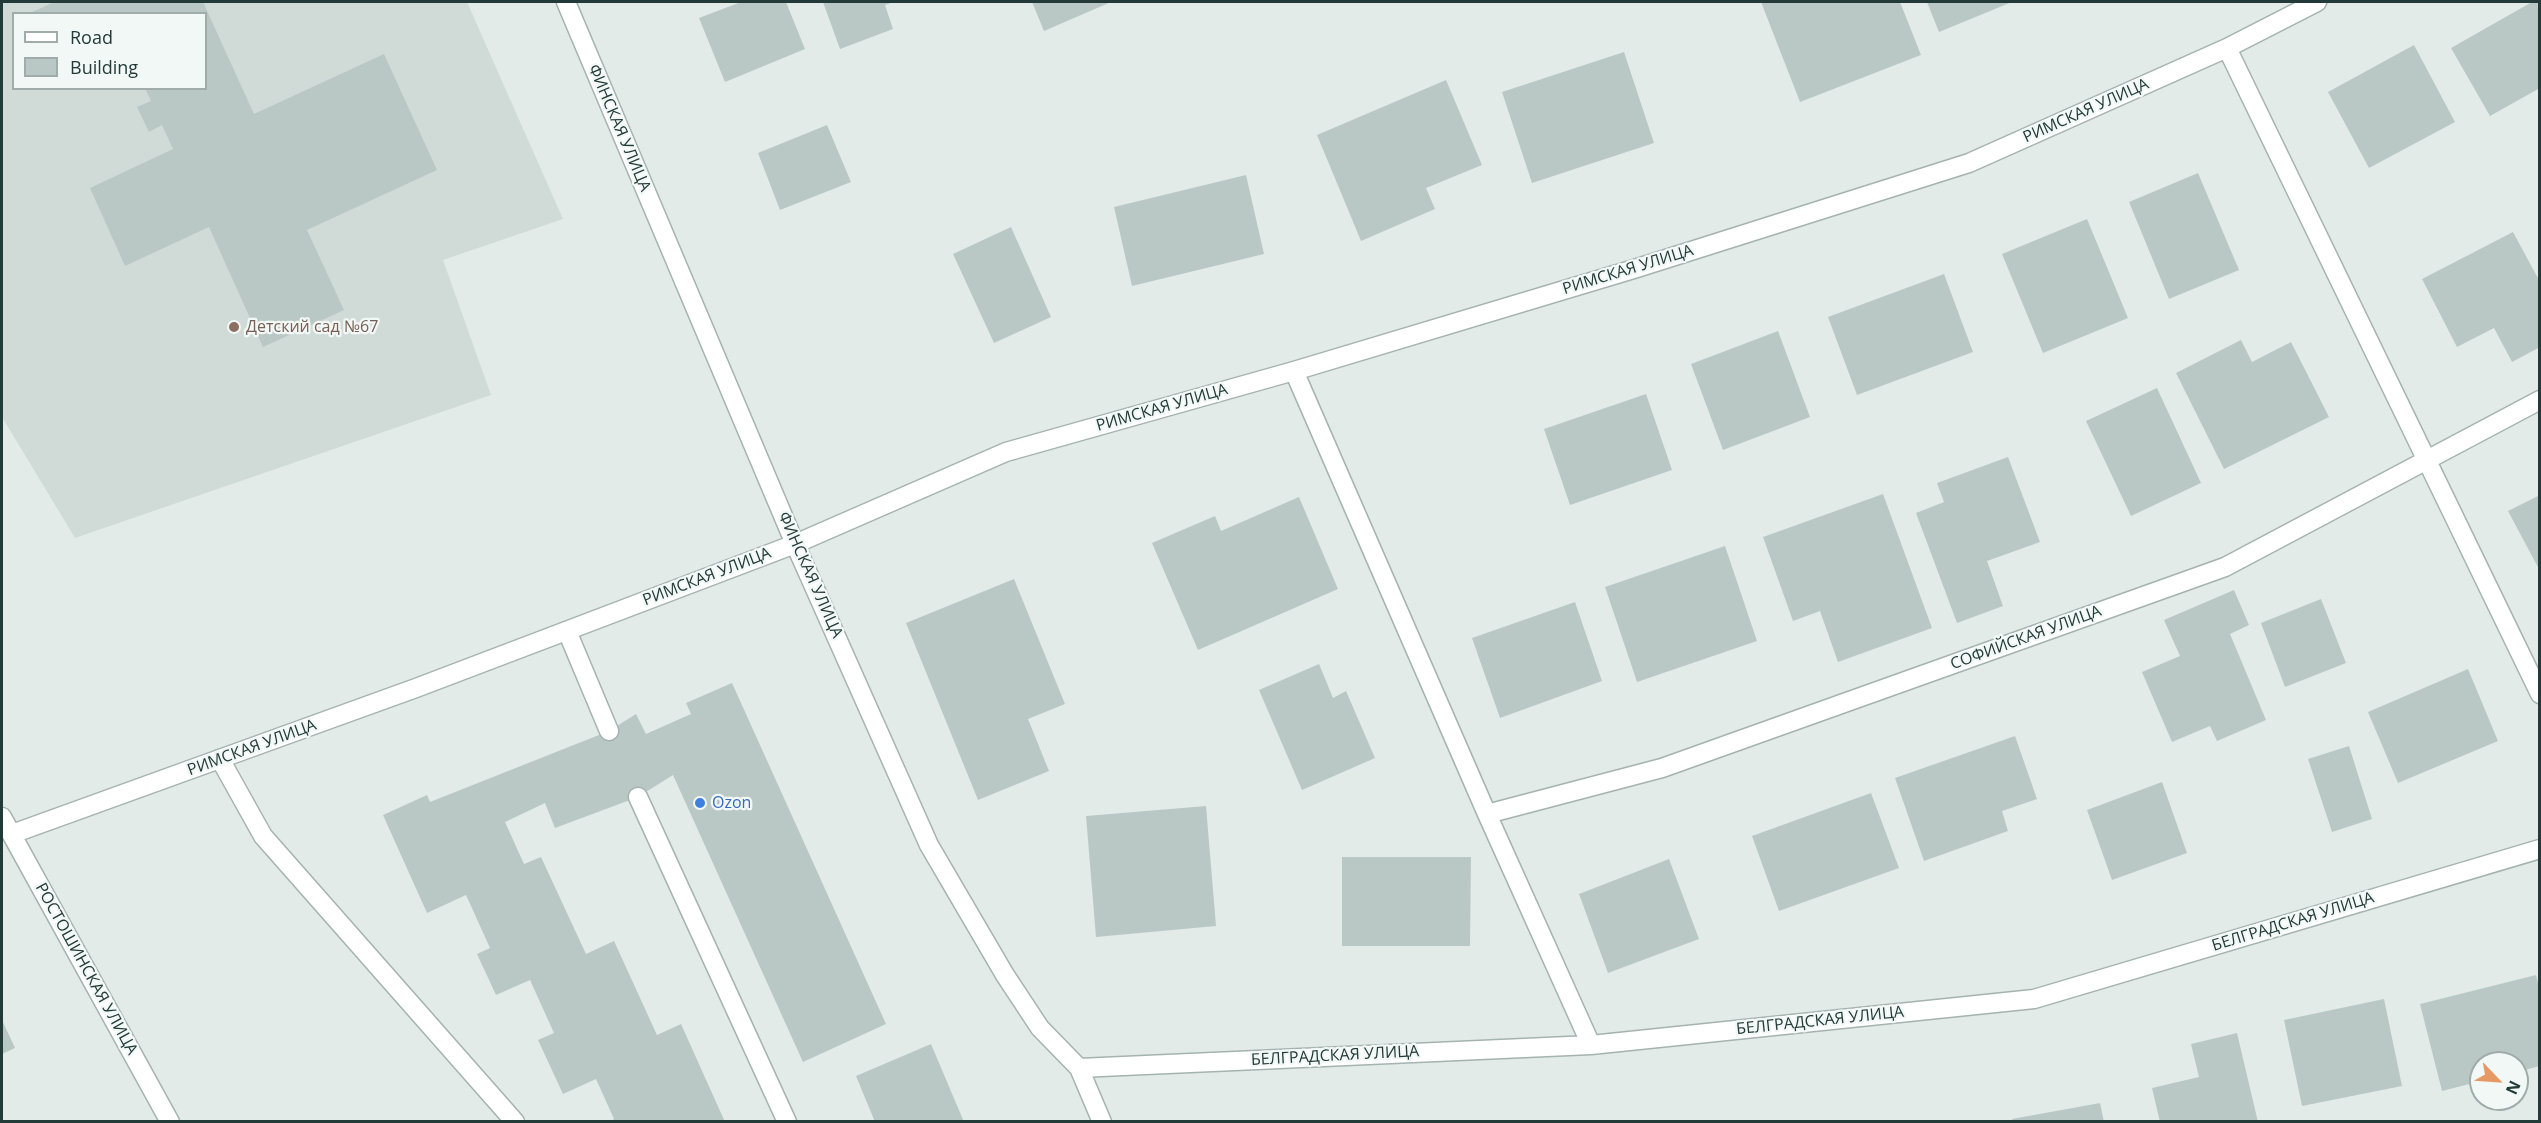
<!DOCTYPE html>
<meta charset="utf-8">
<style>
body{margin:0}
#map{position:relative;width:2541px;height:1123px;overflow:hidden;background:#e2ebe8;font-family:"Open Sans",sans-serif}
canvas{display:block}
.frame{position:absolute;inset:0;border:3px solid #233b38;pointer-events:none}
.legend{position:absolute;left:12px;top:12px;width:195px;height:78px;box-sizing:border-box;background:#f2f8f6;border:2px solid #9facaa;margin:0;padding:8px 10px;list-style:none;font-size:18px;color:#233b38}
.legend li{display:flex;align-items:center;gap:12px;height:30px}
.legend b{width:30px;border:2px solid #9facaa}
.north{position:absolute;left:2469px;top:1051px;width:60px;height:60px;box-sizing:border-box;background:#f2f8f6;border:2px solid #9facaa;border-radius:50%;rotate:115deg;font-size:16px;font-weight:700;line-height:24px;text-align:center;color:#233b38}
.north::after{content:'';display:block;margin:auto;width:21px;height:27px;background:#e79964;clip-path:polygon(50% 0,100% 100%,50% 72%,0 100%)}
</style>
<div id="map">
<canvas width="2541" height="1123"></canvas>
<div class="frame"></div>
<ul class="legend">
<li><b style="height:8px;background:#fff"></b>Road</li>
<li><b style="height:16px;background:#bac8c5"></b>Building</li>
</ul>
<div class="north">N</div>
</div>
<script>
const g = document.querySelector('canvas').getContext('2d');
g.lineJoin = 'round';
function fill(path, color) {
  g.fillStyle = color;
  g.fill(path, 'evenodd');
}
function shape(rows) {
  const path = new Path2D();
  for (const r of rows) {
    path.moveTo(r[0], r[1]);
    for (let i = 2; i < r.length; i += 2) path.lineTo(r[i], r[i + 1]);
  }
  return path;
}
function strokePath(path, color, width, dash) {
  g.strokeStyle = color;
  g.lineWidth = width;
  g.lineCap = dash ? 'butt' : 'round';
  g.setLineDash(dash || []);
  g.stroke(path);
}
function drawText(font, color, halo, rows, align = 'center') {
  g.font = font + ' "Open Sans",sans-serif';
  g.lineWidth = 4.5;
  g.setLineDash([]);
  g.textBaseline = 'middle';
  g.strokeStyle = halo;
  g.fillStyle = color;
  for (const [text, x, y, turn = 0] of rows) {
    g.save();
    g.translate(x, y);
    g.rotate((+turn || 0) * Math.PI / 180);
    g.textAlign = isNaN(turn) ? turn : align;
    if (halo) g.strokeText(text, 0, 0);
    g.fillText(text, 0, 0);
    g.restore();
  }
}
fill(shape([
 [2,2,467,2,563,219,443,260,491,395,75,538,2,417],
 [14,14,206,14,206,88,14,88]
]), '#d0dbd8');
fill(shape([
 [54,2,203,2,254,114,384,54,437,170,307,230,344,310,263,347,209,227,125,266,90,188,173,149,162,125,149,132,137,107,151,101,145,88,206,88,206,14,28,14],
 [741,2,786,2,805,49,725,82,699,18],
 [823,2,894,2,885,5,893,29,840,49],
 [1032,2,1111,2,1044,31],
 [1761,2,1900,2,1921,55,1800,102],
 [1927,2,2012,2,1939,32],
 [2532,2,2540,2,2540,88,2490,116,2451,48],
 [2414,45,2455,122,2369,168,2328,92],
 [1624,52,1654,143,1532,183,1502,92],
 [1446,80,1482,165,1426,188,1435,209,1361,241,1317,135],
 [827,125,851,182,780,210,758,153],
 [2198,173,2239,270,2169,299,2129,202],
 [1246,175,1264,254,1132,286,1114,207],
 [2087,219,2128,318,2043,353,2002,254],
 [1011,227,1051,317,994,343,953,254],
 [2513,232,2540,282,2540,347,2512,362,2494,328,2457,347,2422,279],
 [1944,274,1973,352,1857,395,1828,317],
 [1778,331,1810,417,1723,450,1691,364],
 [2241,340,2252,362,2291,342,2329,417,2224,469,2176,373],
 [2157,388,2201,483,2131,516,2086,421],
 [1646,394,1672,470,1570,505,1544,429],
 [2008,457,2040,542,1987,561,2003,606,1957,623,1916,513,1944,502,1937,483],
 [1883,494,1932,628,1838,662,1820,611,1793,621,1763,537],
 [2540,495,2540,571,2508,511],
 [1299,497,1338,589,1198,650,1152,543,1215,516,1221,531],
 [1725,546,1757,641,1637,682,1605,587],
 [1014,579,1065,704,1028,719,1049,771,978,800,906,623],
 [2234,590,2249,625,2230,634,2266,720,2217,741,2210,726,2172,742,2142,672,2180,656,2164,620],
 [2321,599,2346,663,2285,687,2261,623],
 [1575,602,1602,681,1500,718,1472,638],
 [1319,664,1333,698,1346,691,1375,758,1302,790,1259,690],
 [2468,669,2498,741,2398,783,2368,712],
 [732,683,886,1024,803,1062,673,775,638,797,555,828,545,803,505,822,524,864,541,857,586,954,614,941,657,1035,681,1024,725,1122,609,1122,614,1119,596,1079,563,1094,538,1040,554,1033,530,980,496,995,477,954,490,948,466,895,427,913,383,815,427,795,430,802,609,731,636,714,646,734,691,714,686,703],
 [2015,736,2037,799,2002,811,2008,831,1924,861,1895,778],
 [2349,746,2372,819,2332,832,2308,759],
 [2162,782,2187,853,2112,880,2087,810],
 [1871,793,1899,868,1779,911,1752,836],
 [1206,806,1216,926,1096,937,1086,816],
 [1342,857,1471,857,1470,946,1342,946],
 [1669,859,1699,939,1608,973,1579,894],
 [2536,975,2540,990,2540,1066,2517,1072,2517,1063,2481,1063,2481,1081,2442,1091,2420,1004],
 [2384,999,2402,1086,2302,1106,2284,1020],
 [2,1020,15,1048,2,1054],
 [2237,1033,2258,1122,2160,1122,2152,1088,2199,1077,2191,1044],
 [931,1044,964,1122,875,1122,856,1076],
 [2100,1103,2104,1122,2013,1122,2012,1119]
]), '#bac8c5');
const service = shape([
 [567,631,609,731],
 [220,759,263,836,515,1122],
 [638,797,787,1122]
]);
const minor = shape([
 [566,2,795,544,929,845,1005,975,1040,1028,1079,1068,1102,1122],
 [2227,48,2540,694],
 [1294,371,1487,814,1591,1045],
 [1487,814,1662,768,2225,567,2540,400],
 [2,817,170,1122],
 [12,834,416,688,795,544,1006,452,1294,371,1634,269,1969,163,2227,48,2317,2],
 [1079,1068,1591,1045,2034,999,2540,849]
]);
strokePath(service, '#a5b3b0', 21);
strokePath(minor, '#a5b3b0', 21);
strokePath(service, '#fff', 18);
strokePath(minor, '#fff', 18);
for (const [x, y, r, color] of [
 [234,327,6,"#8d6e63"],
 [700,803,6,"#3f7fe0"]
]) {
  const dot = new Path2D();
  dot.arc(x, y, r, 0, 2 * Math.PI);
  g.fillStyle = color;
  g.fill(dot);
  strokePath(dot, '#f2f8f6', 2);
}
drawText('16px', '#233b38', '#f2f8f6', [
 ["РИМСКАЯ УЛИЦА",2086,111,-24],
 ["ФИНСКАЯ УЛИЦА",619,128,67],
 ["РИМСКАЯ УЛИЦА",1628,270,-17],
 ["РИМСКАЯ УЛИЦА",1162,408,-16],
 ["ФИНСКАЯ УЛИЦА",810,575,66],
 ["РИМСКАЯ УЛИЦА",707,577,-21],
 ["СОФИЙСКАЯ УЛИЦА",2026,638,-20],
 ["РИМСКАЯ УЛИЦА",252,748,-20],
 ["БЕЛГРАДСКАЯ УЛИЦА",2293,922,-17],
 ["РОСТОШИНСКАЯ УЛИЦА",86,969,61],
 ["БЕЛГРАДСКАЯ УЛИЦА",1820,1021,-6],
 ["БЕЛГРАДСКАЯ УЛИЦА",1335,1056,-3]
]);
drawText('16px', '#785e54', '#f2f8f6', [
 ["Детский сад №67",246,327]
], 'left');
drawText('16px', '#366cbe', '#f2f8f6', [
 ["Ozon",712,803]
], 'left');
</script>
